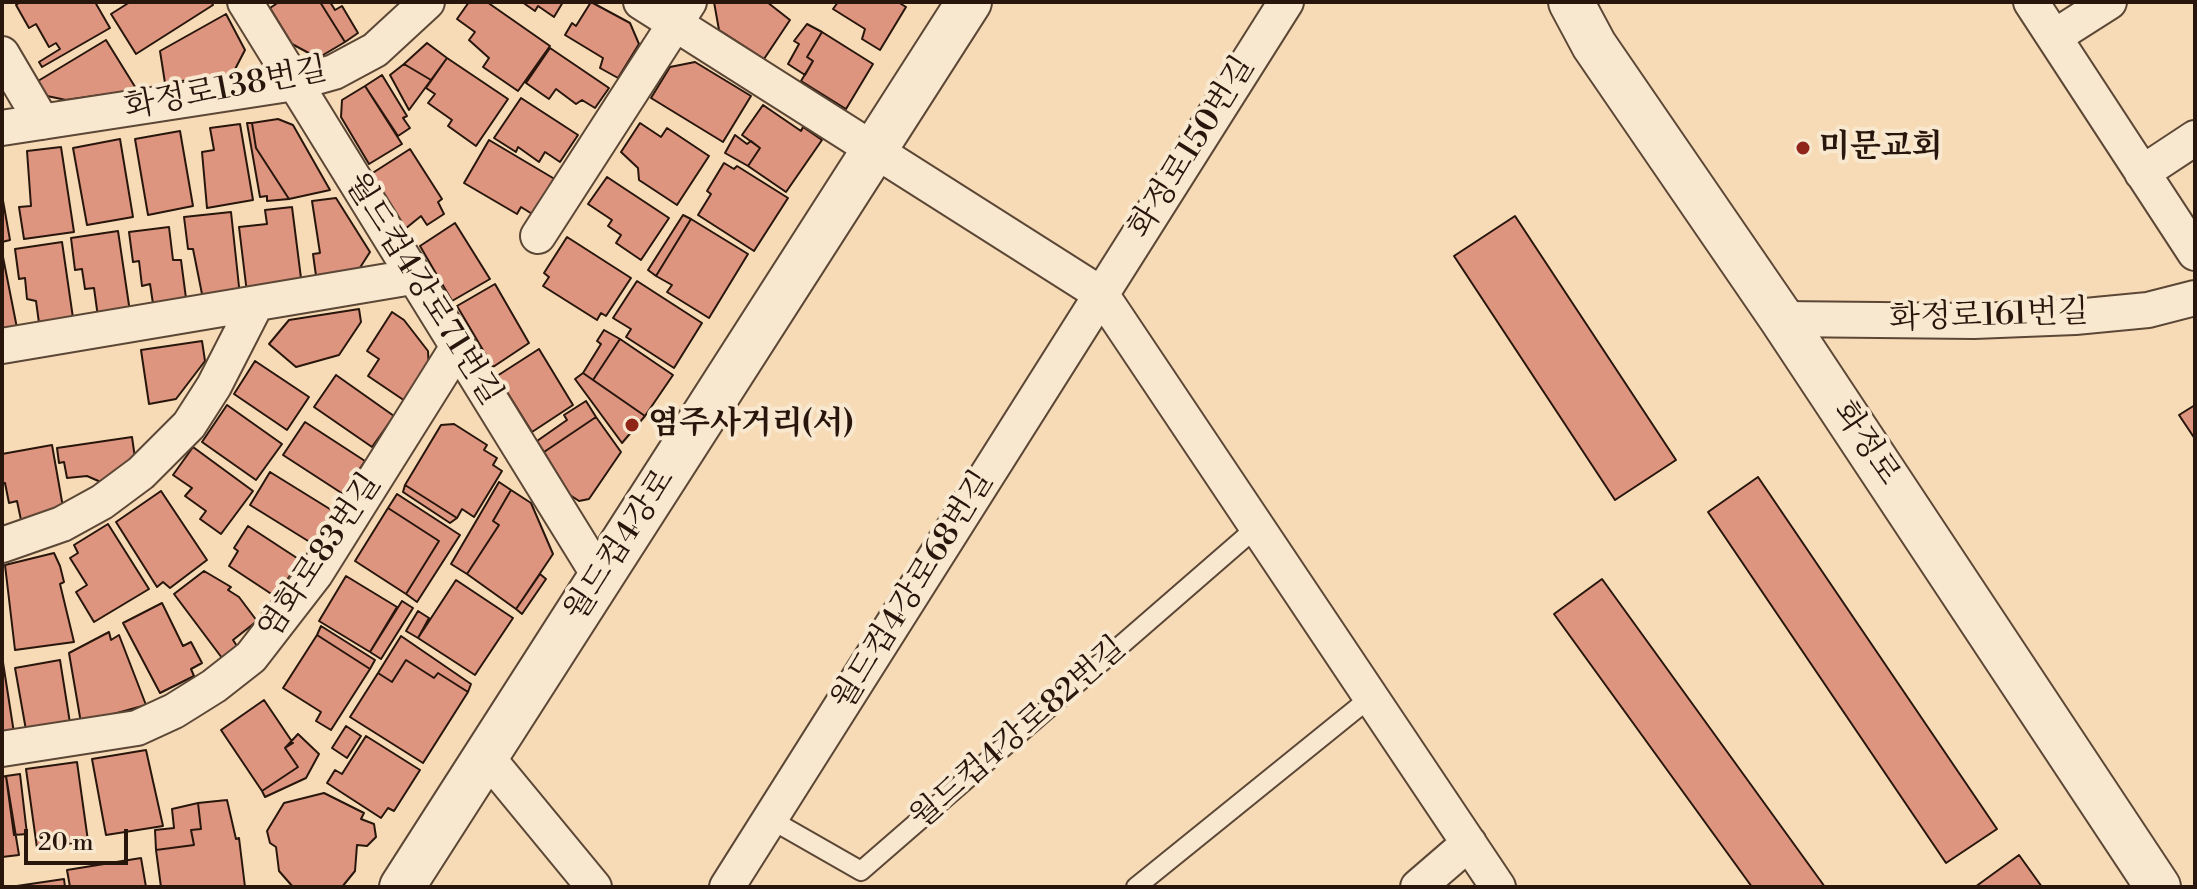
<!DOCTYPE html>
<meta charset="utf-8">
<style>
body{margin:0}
#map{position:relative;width:2197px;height:889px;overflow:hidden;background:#f6dbb6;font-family:"Libre Bodoni",serif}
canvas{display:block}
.frame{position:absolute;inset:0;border:4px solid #28160c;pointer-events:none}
.scale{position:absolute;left:24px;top:829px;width:104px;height:36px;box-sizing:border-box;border:4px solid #28160c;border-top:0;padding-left:10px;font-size:24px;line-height:28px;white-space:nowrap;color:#28160c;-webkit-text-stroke:6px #f9e8d0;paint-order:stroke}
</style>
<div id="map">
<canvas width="2197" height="889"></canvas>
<div class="frame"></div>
<div class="scale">20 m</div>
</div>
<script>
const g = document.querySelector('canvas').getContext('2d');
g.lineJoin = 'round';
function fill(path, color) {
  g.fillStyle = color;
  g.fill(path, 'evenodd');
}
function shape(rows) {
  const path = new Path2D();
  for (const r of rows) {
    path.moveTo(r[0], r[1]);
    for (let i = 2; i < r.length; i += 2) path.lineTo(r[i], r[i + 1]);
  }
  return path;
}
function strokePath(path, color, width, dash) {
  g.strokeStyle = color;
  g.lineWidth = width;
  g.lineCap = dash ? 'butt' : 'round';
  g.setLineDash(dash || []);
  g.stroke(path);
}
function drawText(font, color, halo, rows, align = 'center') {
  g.font = font + ' "Libre Bodoni","Noto Serif KR",serif';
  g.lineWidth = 8;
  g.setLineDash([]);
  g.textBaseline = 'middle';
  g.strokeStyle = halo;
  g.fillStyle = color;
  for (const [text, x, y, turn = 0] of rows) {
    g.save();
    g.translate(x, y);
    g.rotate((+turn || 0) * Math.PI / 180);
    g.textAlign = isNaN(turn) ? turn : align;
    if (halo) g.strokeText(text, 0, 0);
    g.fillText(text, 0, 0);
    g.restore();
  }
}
const building = shape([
 [20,2,95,2,110,28,42,67,39,62,60,49,56,43,49,47,36,24,29,28,16,5,20,2],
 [130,2,211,2,213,5,136,54,111,14,130,2],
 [279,2,320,2,345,42,318,58,292,44,270,8,279,2],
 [320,2,330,2,335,10,342,6,358,33,345,42,320,2],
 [469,2,487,2,550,46,518,91,483,67,489,58,469,40,475,32,457,19,469,2],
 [522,2,563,2,554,17,538,6,535,11,522,2],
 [591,2,630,23,639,44,618,78,600,68,603,58,565,35,572,23,576,26,591,2],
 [714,2,767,2,790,20,764,59,719,30,714,2],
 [838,2,898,2,906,7,880,50,862,39,865,29,833,9,838,2],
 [226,14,245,50,232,75,165,83,160,51,226,14],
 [807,24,822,32,807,57,813,61,805,75,788,64,799,44,794,41,807,24],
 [822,32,873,64,846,109,801,81,813,61,807,57,822,32],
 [106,40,137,90,66,100,47,96,38,81,106,40],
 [427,43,447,58,431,80,404,64,427,43],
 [550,48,609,88,595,108,582,100,576,104,556,89,549,99,526,83,550,48],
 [447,58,508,99,476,146,448,126,452,120,428,103,435,94,426,88,447,58],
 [695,62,751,96,723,142,651,98,670,67,695,62],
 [404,64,431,80,409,110,390,75,404,64],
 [382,75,407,116,403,118,410,128,398,136,365,86,382,75],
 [365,86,402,144,369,164,341,117,342,100,365,86],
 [521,98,578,135,560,162,545,152,539,162,518,147,516,152,494,138,521,98],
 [763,105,801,131,803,127,822,140,786,192,748,166,760,148,742,135,763,105],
 [278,119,293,125,330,190,289,199,256,148,252,123,278,119],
 [247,123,252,123,256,148,289,199,267,201,267,196,260,197,247,123],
 [640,123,661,137,667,128,709,156,677,205,639,180,638,168,621,152,640,123],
 [240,124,253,200,207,208,202,152,214,150,210,128,240,124],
 [180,131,193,206,148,215,135,139,180,131],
 [735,135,747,144,751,141,760,148,748,166,725,153,735,135],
 [120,139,133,217,87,225,73,148,120,139],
 [489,140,558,181,537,217,521,207,517,214,464,183,489,140],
 [61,147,74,232,24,239,19,207,31,206,27,151,61,147],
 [410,149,442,199,438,202,444,214,427,225,421,216,405,229,371,174,410,149],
 [724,163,734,169,737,166,788,198,754,251,698,215,711,194,707,191,724,163],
 [607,177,669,218,641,260,616,243,621,235,608,226,612,220,588,204,607,177],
 [2,195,10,240,2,242,2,195],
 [336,198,370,252,354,277,317,283,313,254,320,253,312,201,336,198],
 [292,207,302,286,247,293,239,227,267,224,265,210,292,207],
 [231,212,240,296,203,299,193,249,188,249,184,217,231,212],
 [683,215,691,219,656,276,648,270,683,215],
 [1515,216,1676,460,1615,500,1454,256,1515,216],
 [691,219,748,254,709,318,667,292,672,285,656,276,691,219],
 [455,223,490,279,452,301,420,246,455,223],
 [169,227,173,260,181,260,187,306,154,310,150,284,142,286,139,261,133,262,129,232,169,227],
 [118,231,130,312,98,317,94,288,85,289,82,269,75,270,71,238,118,231],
 [567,237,631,278,606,316,601,313,597,320,543,286,549,277,544,273,567,237],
 [62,242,73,318,39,323,36,301,27,299,25,278,19,279,15,249,62,242],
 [2,252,17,328,2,331,2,252],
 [637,281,702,323,674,368,626,337,631,329,613,318,637,281],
 [495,284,529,343,493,367,457,306,495,284],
 [359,309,361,322,339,355,296,367,269,344,289,320,359,309],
 [392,312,404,320,428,351,429,370,408,403,368,376,379,359,367,351,392,312],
 [604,330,620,339,593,380,583,373,601,344,597,341,604,330],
 [620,339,673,375,645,416,593,380,620,339],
 [202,341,205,361,176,399,149,404,141,350,202,341],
 [539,349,573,405,532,432,497,376,539,349],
 [255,361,309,397,287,430,234,394,255,361],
 [583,373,645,416,622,443,575,379,583,373],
 [336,375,394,416,372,447,314,407,336,375],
 [586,401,596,417,544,452,537,441,567,420,564,415,586,401],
 [227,405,282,444,256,480,202,442,227,405],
 [2195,405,2195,439,2179,415,2195,405],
 [596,417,621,452,589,499,579,501,570,495,544,452,596,417],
 [305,422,365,461,343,494,283,455,305,422],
 [454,424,487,445,484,450,497,458,493,465,502,471,474,517,462,509,457,518,405,485,441,425,454,424],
 [132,437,136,465,103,483,87,476,67,478,64,462,59,463,57,448,132,437],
 [52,445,64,513,21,520,17,501,9,503,5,483,2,484,2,454,52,445],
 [193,447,253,491,221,534,200,519,206,511,185,496,192,488,173,475,193,447],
 [270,472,333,511,313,544,250,505,270,472],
 [1758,477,1997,829,1946,863,1708,512,1758,477],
 [499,482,511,490,493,521,499,525,467,574,451,564,499,482],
 [405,485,457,518,450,523,403,492,405,485],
 [511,490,531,503,553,554,516,609,467,574,499,525,493,521,511,490],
 [161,491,207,560,170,588,163,582,157,587,116,522,161,491],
 [397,494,460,535,417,602,406,594,439,541,388,508,397,494],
 [388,508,439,541,406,594,355,561,388,508],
 [108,524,149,589,94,622,76,592,87,585,70,558,78,553,74,545,108,524],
 [248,526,300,560,276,597,229,566,238,551,234,548,248,526],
 [54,553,60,566,64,582,60,584,74,642,15,650,5,565,54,553],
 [204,571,231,587,228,590,239,597,257,621,233,640,237,646,222,658,174,594,204,571],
 [540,574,546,579,522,614,516,609,540,574],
 [346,576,397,607,370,652,319,621,346,576],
 [1602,579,1825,887,1752,887,1554,614,1602,579],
 [456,580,513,618,475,675,418,638,456,580],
 [402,601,413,608,381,659,370,652,402,601],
 [162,603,183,646,191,642,202,663,191,669,194,676,160,693,123,623,162,603],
 [418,611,429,618,418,638,406,631,418,611],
 [321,626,375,660,370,669,317,635,321,626],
 [109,632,111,640,119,635,146,705,81,723,69,653,109,632],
 [317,635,370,669,331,730,316,721,321,712,283,688,317,635],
 [401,636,471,684,468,692,438,673,434,678,406,660,392,682,378,673,401,636],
 [2,656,14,733,2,735,2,656],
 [60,660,70,723,26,730,15,668,60,660],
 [406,660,434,678,438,673,468,692,423,763,350,717,378,673,392,682,406,660],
 [264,700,293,743,285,748,298,767,262,791,221,730,264,700],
 [346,726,361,736,347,758,332,748,346,726],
 [298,734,319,754,306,778,265,797,262,791,298,767,285,748,298,734],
 [366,736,420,770,394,811,388,808,381,818,327,783,335,770,342,774,366,736],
 [146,750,163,826,106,835,92,759,146,750],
 [77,762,88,841,37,848,26,769,77,762],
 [20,774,27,834,14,835,6,776,20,774],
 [6,776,19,855,2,857,2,777,6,776],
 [324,793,364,813,361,819,374,824,376,837,367,846,357,845,355,871,342,887,293,887,279,871,276,847,270,843,267,831,284,803,324,793],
 [227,800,236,839,239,838,245,887,161,887,156,850,194,845,191,830,201,829,198,803,227,800],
 [198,803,201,829,191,830,194,845,156,850,155,830,174,828,172,809,198,803],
 [2019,855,2042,887,1975,887,2019,855],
 [141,858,146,887,70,887,67,870,141,858],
 [64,879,65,887,10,887,64,879]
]);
fill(building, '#dd957f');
strokePath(building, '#28160c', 2);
const service = shape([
 [770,819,861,871,1257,527],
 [1136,887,1371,697]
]);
const minor = shape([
 [245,2,600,577],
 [641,2,1101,294,1498,887],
 [2031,2,2195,253],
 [2054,37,2109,2],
 [2,54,42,122],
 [2,128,295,83,334,72,375,50,427,2],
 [2142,173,2195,138],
 [538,236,689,2],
 [1782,319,1974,321,2075,317,2148,310,2195,298],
 [2,346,412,277],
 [2,545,62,524,102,502,141,473,189,425,214,386,256,304],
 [2,749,137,728,174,711,214,686,251,657,316,573,457,348],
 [486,756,594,887],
 [727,887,1286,2],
 [1418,887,1469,843]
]);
const tertiary = shape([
 [1571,2,1594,45,1782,319,2158,887],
 [402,887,969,2]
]);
strokePath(service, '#5c4736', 22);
strokePath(minor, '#5c4736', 38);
strokePath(tertiary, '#5c4736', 48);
strokePath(service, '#f9e8d0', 18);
strokePath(minor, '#f9e8d0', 34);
strokePath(tertiary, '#f9e8d0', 44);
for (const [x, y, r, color] of [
 [1803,148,8,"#8f2418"],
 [632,425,8,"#8f2418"]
]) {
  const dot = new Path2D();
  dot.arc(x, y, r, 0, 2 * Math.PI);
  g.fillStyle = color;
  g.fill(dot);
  strokePath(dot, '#f9e8d0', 3);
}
drawText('32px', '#28160c', '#f9e8d0', [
 ["화정로138번길",226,90,-11],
 ["화정로150번길",1193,148,-58],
 ["월드컵4강로71번길",422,290,58],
 ["화정로161번길",1989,317,-2],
 ["화정로",1865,444,56],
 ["월드컵4강로",621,546,-57],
 ["염화로83번길",321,557,-56],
 ["월드컵4강로68번길",914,591,-58],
 ["월드컵4강로82번길",1019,734,-41]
]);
drawText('bold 32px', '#28160c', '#f9e8d0', [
 ["미문교회",1819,148],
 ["염주사거리(서)",648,425]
], 'left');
</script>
